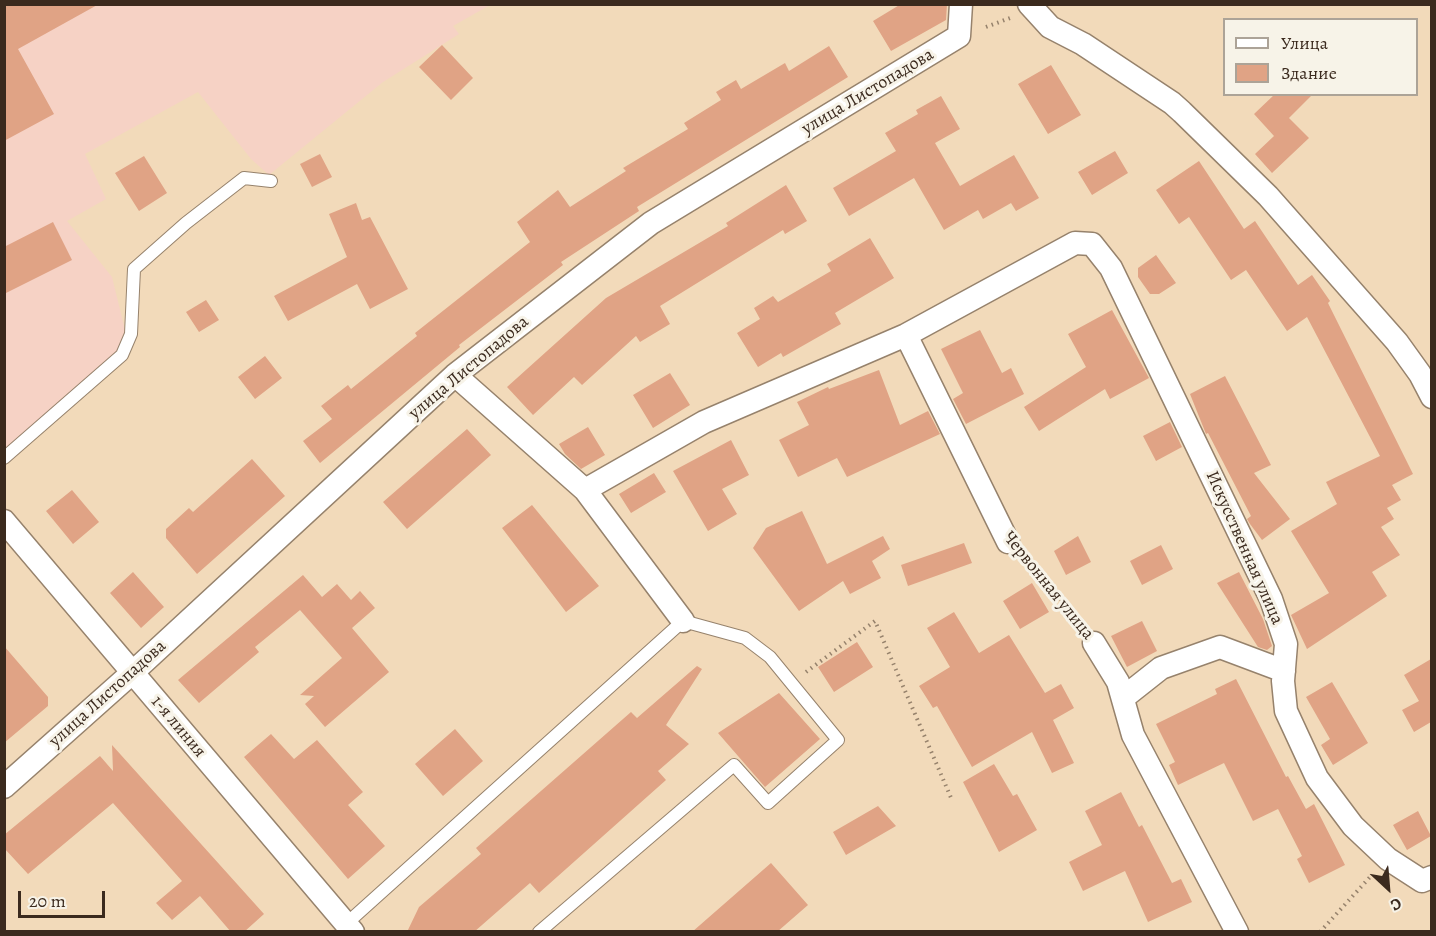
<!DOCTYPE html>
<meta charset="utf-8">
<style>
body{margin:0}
#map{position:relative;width:1436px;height:936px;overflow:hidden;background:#f2daba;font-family:Alegreya,serif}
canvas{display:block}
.frame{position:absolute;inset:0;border:6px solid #3b2a1e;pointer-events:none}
.legend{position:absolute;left:1223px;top:18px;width:195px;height:78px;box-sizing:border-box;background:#f7f3e8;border:2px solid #aca397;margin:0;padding:8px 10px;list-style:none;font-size:18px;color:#3b2a1e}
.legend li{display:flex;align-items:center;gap:12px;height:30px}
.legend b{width:30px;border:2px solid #aca397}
.north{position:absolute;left:1358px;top:858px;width:60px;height:60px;-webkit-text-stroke:4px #f7f3e8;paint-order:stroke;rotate:154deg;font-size:16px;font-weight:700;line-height:24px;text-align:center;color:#3b2a1e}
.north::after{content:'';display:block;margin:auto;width:21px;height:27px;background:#3b2a1e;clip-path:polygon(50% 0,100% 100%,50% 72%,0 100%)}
.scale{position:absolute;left:18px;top:891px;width:87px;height:27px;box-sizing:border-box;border:3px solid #3b2a1e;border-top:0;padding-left:8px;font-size:18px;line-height:21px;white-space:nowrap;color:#3b2a1e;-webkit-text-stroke:4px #f7f3e8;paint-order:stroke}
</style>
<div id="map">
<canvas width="1436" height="936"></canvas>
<div class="frame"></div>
<ul class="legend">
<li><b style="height:8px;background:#fff"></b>Улица</li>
<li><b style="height:16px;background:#e0a385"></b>Здание</li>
</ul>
<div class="north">С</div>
<div class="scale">20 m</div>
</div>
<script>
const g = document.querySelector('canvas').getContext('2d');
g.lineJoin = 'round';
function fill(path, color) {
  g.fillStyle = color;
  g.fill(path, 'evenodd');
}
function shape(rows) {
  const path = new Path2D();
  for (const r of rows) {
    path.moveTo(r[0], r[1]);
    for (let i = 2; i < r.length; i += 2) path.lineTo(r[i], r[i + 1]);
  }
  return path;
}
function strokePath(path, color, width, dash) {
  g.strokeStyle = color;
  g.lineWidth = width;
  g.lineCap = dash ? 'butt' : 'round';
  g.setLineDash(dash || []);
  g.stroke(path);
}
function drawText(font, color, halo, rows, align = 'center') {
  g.font = font + ' Alegreya,serif';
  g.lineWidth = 6;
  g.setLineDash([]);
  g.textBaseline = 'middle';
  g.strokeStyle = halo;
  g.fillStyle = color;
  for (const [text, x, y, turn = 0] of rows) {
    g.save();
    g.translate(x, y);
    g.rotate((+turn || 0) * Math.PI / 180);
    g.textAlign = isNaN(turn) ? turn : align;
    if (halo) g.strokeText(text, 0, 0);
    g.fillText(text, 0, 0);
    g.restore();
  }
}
fill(shape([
 [5,5,490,5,453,26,459,34,383,82,269,175,251,159,198,92,85,154,106,199,67,221,112,277,128,342,5,453]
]), '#f6d2c5');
fill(shape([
 [4,4,99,4,18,49,54,114,4,141],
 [901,4,947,4,946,20,891,51,873,21],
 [442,45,473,78,451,100,419,67],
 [829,46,848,77,637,207,639,211,561,262,563,265,459,345,460,347,320,463,303,441,332,419,321,406,348,385,351,389,417,336,415,333,530,242,517,222,558,190,570,207,626,171,623,168,688,129,684,123,721,100,716,92,736,80,741,89,785,63,789,71],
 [1051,65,1081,115,1048,134,1018,84],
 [1275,94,1313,94,1289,118,1309,138,1272,173,1255,154,1274,136,1254,114],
 [941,96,960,129,935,143,960,186,1014,155,1039,198,1016,211,1011,203,983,219,978,210,944,230,914,178,849,216,833,188,896,151,885,133,918,114,916,110],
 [1115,151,1128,173,1092,195,1078,172],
 [320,154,332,177,312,187,300,164],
 [144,156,167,193,139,211,115,173],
 [1199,161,1244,229,1255,221,1298,285,1312,275,1330,301,1328,303,1413,474,1392,485,1401,500,1387,508,1394,519,1381,527,1400,555,1372,572,1387,596,1307,649,1291,615,1329,593,1291,531,1337,504,1326,482,1380,456,1307,317,1287,331,1246,270,1231,280,1189,217,1179,224,1156,190],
 [786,185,807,221,785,234,783,230,660,306,670,324,640,342,636,336,582,385,574,377,533,415,507,387,606,298,728,226,726,223],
 [356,203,362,220,370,217,408,289,370,309,357,284,288,321,274,296,347,257,329,214],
 [53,222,72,260,4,294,4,247],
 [870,238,894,278,835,313,841,324,783,357,781,353,758,367,737,333,760,319,754,308,773,296,778,302,831,271,827,264],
 [1156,255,1176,283,1159,294,1150,294,1138,277,1138,268],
 [206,300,219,320,199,332,186,312],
 [1112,310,1149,378,1110,399,1105,389,1039,431,1024,407,1086,367,1068,334],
 [980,330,1002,373,1011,368,1024,394,966,424,953,399,963,393,941,349],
 [265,356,282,378,255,399,238,377],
 [879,370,900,425,928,411,940,434,847,477,837,458,798,477,779,440,809,425,797,402,828,387,829,389],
 [670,373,690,405,653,428,633,395],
 [1225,376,1271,465,1254,473,1290,519,1262,540,1250,524,1247,519,1251,516,1208,433,1206,434,1190,394],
 [1170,422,1182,447,1156,461,1143,436],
 [588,427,605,455,581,469,565,454,559,444],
 [467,429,491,455,407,529,383,502],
 [731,440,749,475,722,489,737,514,708,531,673,471],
 [252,459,285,496,197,574,166,538,166,529,189,508,193,512],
 [654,473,666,492,631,513,619,494],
 [72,490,99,522,73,544,46,511],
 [532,505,599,586,566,612,502,528],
 [802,511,827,564,883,536,890,549,872,561,881,578,850,594,843,581,799,611,753,548,766,528],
 [1078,536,1091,562,1066,575,1054,551],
 [964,543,972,563,908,586,901,565],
 [1161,545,1173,569,1142,585,1130,561],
 [133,572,164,607,141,628,110,593],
 [1239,572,1263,619,1272,646,1267,650,1258,647,1217,583],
 [303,575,322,597,337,584,351,600,360,591,375,608,352,628,389,672,325,727,305,704,314,696,300,695,342,658,300,610,255,647,259,652,199,703,178,680],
 [1032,583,1049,612,1020,629,1003,601],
 [954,612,979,653,1009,635,1045,693,1061,684,1074,708,1053,720,1074,763,1052,773,1032,732,972,767,937,706,933,708,919,686,950,667,927,628],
 [1142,621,1157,651,1127,667,1111,636],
 [857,642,873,667,834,692,818,667],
 [4,646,48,697,48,706,4,743],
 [1431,659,1431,722,1414,732,1402,710,1419,701,1404,675],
 [697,666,702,669,666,725,689,744,658,771,666,780,539,893,530,883,474,932,407,932,419,907,481,854,476,848,631,712,637,718],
 [1236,679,1286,777,1288,776,1306,809,1314,804,1345,865,1309,883,1297,859,1302,856,1278,809,1253,821,1224,763,1178,785,1169,765,1175,762,1156,724,1217,694,1215,689],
 [1332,682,1368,743,1333,765,1321,745,1330,739,1306,697],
 [779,693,820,739,765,787,718,733],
 [455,729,483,761,443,796,415,764],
 [271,734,294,759,317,740,363,792,348,805,385,846,348,879,244,757],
 [112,745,264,914,244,932,231,932,200,896,172,920,156,903,182,881,113,803,28,874,4,848,4,835,100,756,113,771],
 [994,764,1013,796,1017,794,1037,830,999,852,963,782],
 [1121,792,1139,827,1142,825,1172,883,1181,879,1192,902,1148,922,1125,871,1083,891,1069,862,1102,845,1085,811],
 [878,806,896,826,846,855,833,832],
 [1418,811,1431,836,1407,850,1393,825],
 [771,863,808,905,777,932,692,932]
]), '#e0a385');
const service = shape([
 [4,458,122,355,131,334,134,269,186,223,244,178,271,181],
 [346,924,683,621,745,638,770,657,838,740,768,803,734,765,539,932]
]);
const minor = shape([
 [1029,4,1050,27,1083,44,1172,103,1182,112,1268,196,1397,342,1420,374,1432,397],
 [906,335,1008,542],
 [455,375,585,490,683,621],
 [585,490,704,422,906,335,1075,243,1092,244,1111,268,1271,599,1286,644,1283,681,1286,711,1317,778,1353,826,1388,859,1422,881,1432,877],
 [4,521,353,932],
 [1094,643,1118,682,1133,735,1237,932],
 [1123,698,1161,668,1220,647,1284,671],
 [4,787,132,673,455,375,651,223,959,36,961,4]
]);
strokePath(service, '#96826c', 14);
strokePath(minor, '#96826c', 25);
strokePath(shape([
 [986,27,1010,18],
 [1024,561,1037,567,1079,623],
 [806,672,875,621,952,800],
 [1320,932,1371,876]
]), '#96826c', 4, [1.5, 4.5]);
strokePath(service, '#fff', 12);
strokePath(minor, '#fff', 22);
drawText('18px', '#3b2a1e', '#f7f3e8', [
 ["улица Листопадова",868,92,-31],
 ["улица Листопадова",469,368,-40],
 ["Искусственная улица",1244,548,66],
 ["Червонная улица",1048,586,51],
 ["улица Листопадова",108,694,-42],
 ["1-я линия",178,727,50]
]);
</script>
